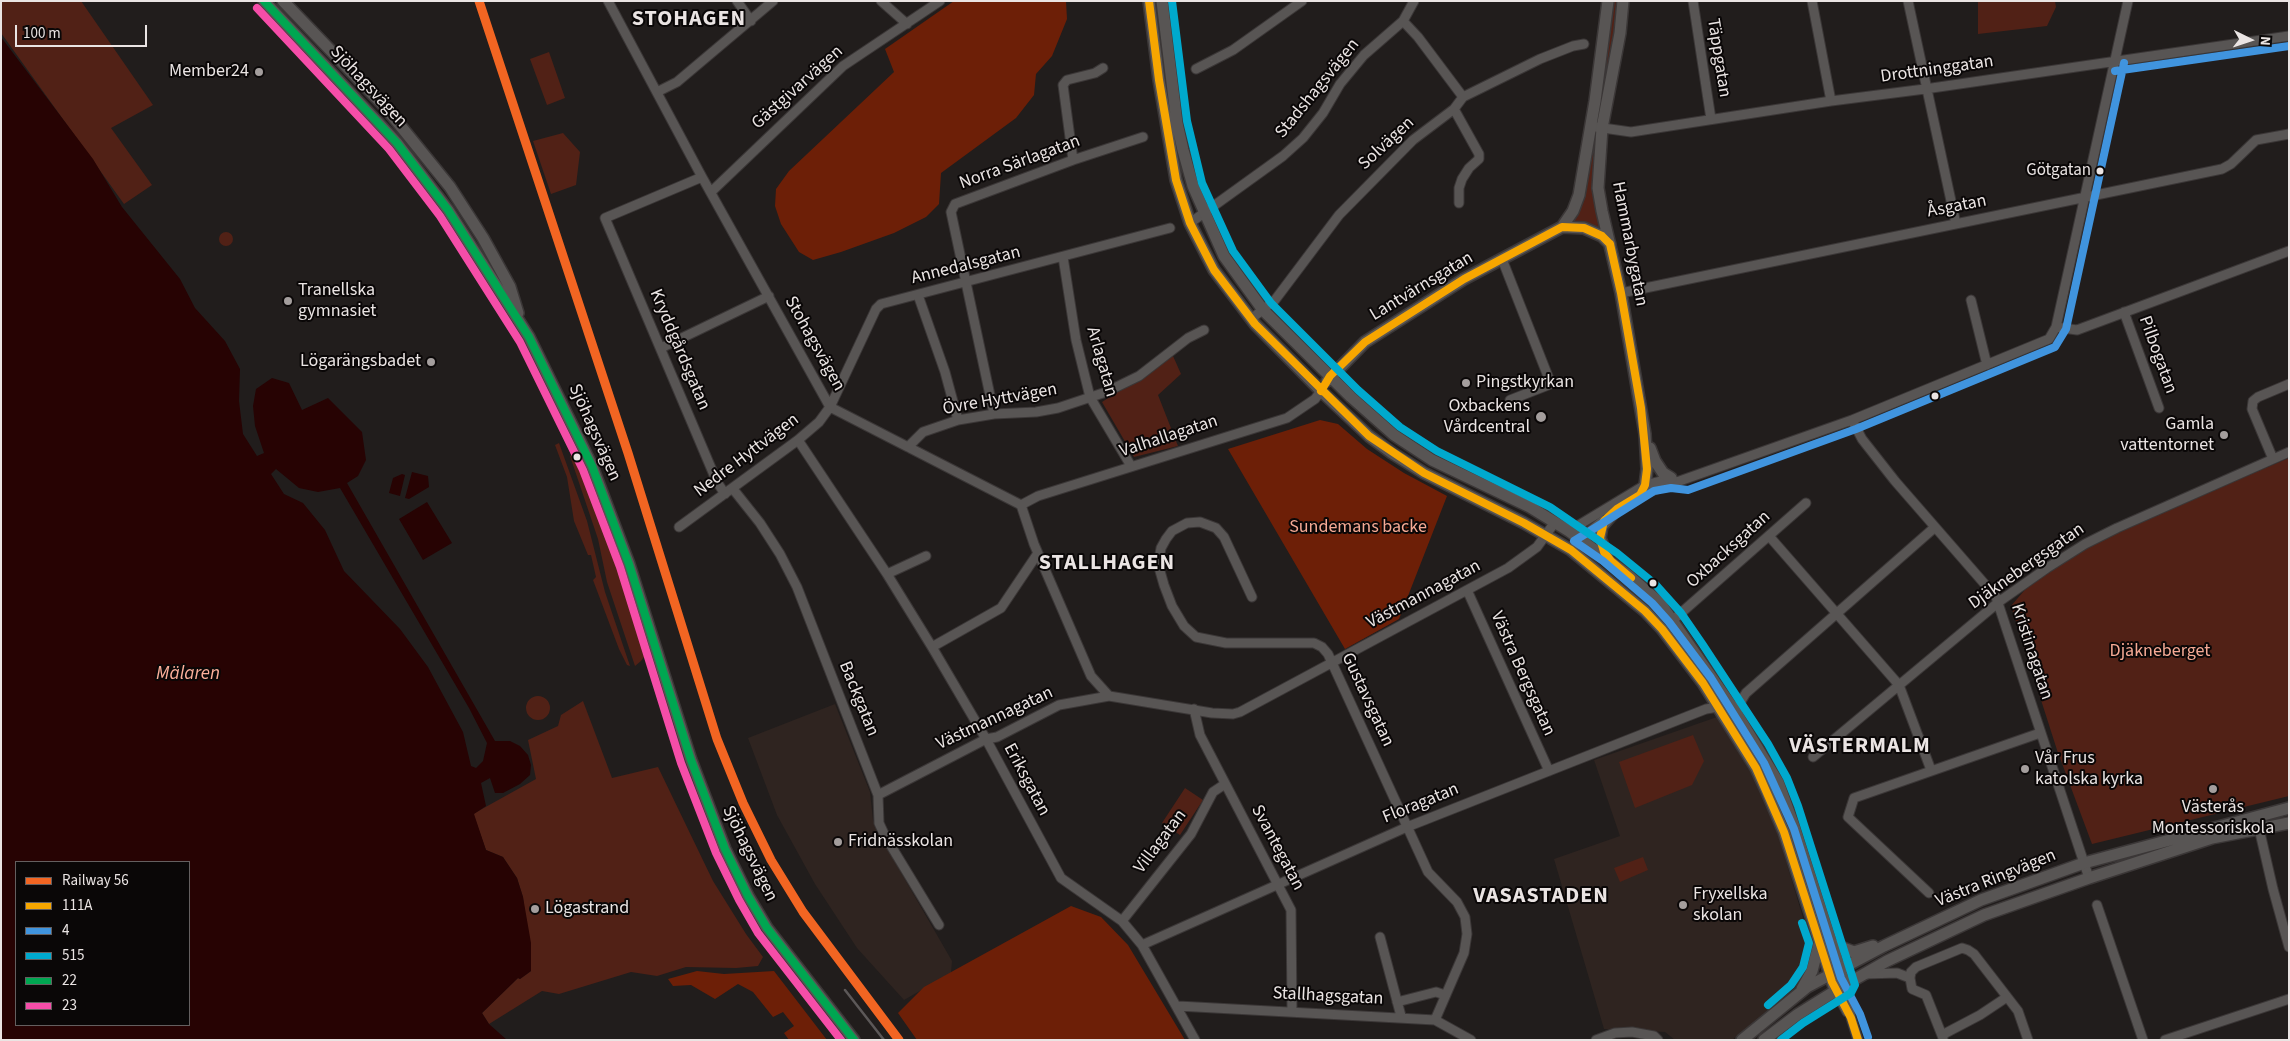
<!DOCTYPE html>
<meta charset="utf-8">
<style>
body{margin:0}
#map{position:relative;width:2290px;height:1041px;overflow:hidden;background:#211d1c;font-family:"Source Sans 3",sans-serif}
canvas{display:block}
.frame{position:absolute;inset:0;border:2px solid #eae4e3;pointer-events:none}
.legend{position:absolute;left:15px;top:861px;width:175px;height:165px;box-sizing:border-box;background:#0a0707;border:1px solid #645f5f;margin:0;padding:6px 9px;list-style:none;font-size:15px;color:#eae4e3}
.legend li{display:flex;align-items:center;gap:10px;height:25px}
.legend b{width:25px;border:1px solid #645f5f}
.north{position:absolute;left:2225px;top:15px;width:50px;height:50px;-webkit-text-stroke:4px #0a0707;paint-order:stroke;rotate:94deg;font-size:14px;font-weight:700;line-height:20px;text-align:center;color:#eae4e3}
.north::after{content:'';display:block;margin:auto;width:18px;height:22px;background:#eae4e3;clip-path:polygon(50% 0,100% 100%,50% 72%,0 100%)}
.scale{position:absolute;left:15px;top:25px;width:132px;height:22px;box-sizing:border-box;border:2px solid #eae4e3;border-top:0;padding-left:6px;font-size:15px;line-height:18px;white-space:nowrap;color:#eae4e3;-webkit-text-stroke:4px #0a0707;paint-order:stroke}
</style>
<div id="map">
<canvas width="2290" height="1041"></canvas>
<div class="frame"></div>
<ul class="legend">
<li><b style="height:6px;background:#f26522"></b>Railway 56</li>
<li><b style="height:6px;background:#f7a600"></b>111A</li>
<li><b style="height:6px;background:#4094de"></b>4</li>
<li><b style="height:6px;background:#00a9ce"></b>515</li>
<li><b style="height:6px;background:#00a651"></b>22</li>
<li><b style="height:6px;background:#f54da8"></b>23</li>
</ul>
<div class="north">N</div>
<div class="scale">100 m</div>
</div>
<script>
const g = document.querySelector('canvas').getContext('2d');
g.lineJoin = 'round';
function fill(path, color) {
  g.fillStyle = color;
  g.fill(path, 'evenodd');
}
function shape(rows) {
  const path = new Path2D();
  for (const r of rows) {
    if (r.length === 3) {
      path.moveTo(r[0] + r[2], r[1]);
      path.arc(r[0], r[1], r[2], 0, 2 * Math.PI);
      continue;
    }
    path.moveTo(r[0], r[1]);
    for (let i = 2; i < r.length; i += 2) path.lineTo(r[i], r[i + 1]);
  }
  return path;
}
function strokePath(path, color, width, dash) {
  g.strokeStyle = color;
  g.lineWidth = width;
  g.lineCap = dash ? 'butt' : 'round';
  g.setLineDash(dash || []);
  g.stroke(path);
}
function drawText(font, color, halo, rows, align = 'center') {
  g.font = font + ' "Source Sans 3",sans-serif';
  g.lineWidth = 4;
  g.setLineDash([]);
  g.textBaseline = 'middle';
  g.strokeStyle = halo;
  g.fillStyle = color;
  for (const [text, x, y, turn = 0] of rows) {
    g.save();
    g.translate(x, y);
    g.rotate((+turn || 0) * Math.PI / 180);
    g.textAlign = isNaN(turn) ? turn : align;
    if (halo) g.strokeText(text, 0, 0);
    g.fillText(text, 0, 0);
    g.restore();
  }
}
fill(shape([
 [835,704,870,792,873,820,896,864,952,961,951,973,904,1000,857,948,815,884,777,815,748,738],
 [1717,717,1760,787,1771,811,1813,951,1812,964,1798,985,1732,1040,1675,1040,1665,1032,1604,1029,1554,859,1620,836,1594,760]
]), '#2f2420');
fill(shape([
 [1,1,81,1,153,105,111,128,152,185,124,204,1,33],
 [1612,1,1617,1,1614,32,1598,114],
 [1978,1,2055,1,2056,7,2047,26,1978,34],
 [549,52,565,98,547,105,530,59],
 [563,133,580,152,576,185,551,194,533,141],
 [1594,138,1593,179,1600,230,1568,222],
 [226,239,7],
 [524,351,531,356,548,388,543,391],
 [1173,356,1181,374,1158,395,1178,446,1134,457,1102,402],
 [551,394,569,436,565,438,570,452,546,399],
 [559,443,587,521,605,592,630,666,627,665,619,649,593,580,596,577,591,555,588,555,574,521,567,477,555,445],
 [573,455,576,463,580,462,589,483,647,653,641,661,635,666,607,582,598,539,570,456],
 [2289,458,2289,796,2092,844,2057,750,2011,606,2029,585,2081,549,2133,523],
 [538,708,12],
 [583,701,612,778,658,767,713,881,746,934,763,957,758,966,736,968,686,967,657,976,631,972,559,994,542,991,489,1024,482,1013,518,978,520,979,531,971,523,897,517,878,503,857,486,850,473,814,536,779,528,740,558,726,561,715],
 [1693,735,1704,761,1692,785,1635,808,1619,762],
 [1185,788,1203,800,1180,835,1162,823],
 [1643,857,1648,870,1620,882,1614,868]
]), '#512116');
fill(shape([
 [954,1,1066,1,1067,19,1052,56,1036,74,1034,95,1016,118,941,173,939,204,926,217,894,233,841,252,813,260,799,252,781,224,775,206,776,189,789,171,894,72,885,49],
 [1320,420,1338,424,1367,449,1404,473,1447,496,1399,619,1345,649,1228,449],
 [1071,906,1101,917,1128,945,1185,1040,917,1040,898,1013,924,987],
 [697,971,724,974,774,971,827,1040,789,1040,784,1033,794,1026,783,1012,773,1017,753,992,738,984,715,999,691,985,673,986,668,979]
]), '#6d1f07');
fill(shape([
 [1,37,93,159,122,207,180,279,195,308,225,341,240,369,239,401,243,434,257,456,264,453,255,426,253,406,256,389,272,378,289,383,302,410,328,398,362,432,366,460,358,476,347,483,495,741,510,741,520,746,528,755,531,765,530,775,520,784,503,793,495,793,490,778,481,783,486,806,474,814,486,850,503,857,517,878,523,897,531,943,531,971,520,979,518,978,482,1013,489,1024,507,1040,1,1040],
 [276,469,299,488,318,492,340,488,469,708,487,743,483,761,476,768,471,766,463,732,428,667,400,629,344,571,325,530,303,503,284,494,271,474],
 [189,862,189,1025,16,1025,16,862],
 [412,472,428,476,429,487,409,499,405,498],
 [402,474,405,475,400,496,389,493,393,478],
 [427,502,452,543,423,560,399,519]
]), '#270303');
const minor = shape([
 [608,1,702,177,830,407,1021,505,1034,544,1091,676,1109,696],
 [737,1,751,21],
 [881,1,907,24],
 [1693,1,1711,119],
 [1812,1,1831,101],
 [1908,1,1956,224],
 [1403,21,1418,37,1463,97],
 [1196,69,1233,50,1302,1],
 [657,92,677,82,773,1],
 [1454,109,1479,154,1479,159,1469,168,1462,179,1459,188,1459,203],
 [1596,127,1631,132,1831,101,1925,89,2289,36],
 [1073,160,1063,85,1067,80,1095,73,1103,68],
 [702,177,605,218,717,482,725,494],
 [711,192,843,66,940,1],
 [1190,223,1283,156,1303,138,1323,113,1340,84,1364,55,1403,21,1414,1],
 [1063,257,1076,340,1090,397,1131,466],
 [1502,259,1551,384,1510,400],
 [1621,293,2222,169,2231,164,2256,140,2289,134],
 [918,295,945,372,958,420],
 [1971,300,1987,365],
 [2124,312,2159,408],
 [1251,319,1275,300,1339,215,1413,140,1454,109,1463,97,1540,59,1573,46,1584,44],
 [2056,327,2077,330,2289,251],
 [661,348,769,296],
 [994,414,951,212,955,204,1073,160,1143,137],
 [1852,420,1862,439,1895,481,1996,597,2089,878],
 [798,440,887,574,932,647,986,739,1061,878,1122,921,1142,945,1195,1040],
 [908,447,923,432,958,420,994,414,1036,412,1058,408,1106,392,1139,376,1188,338,1204,330],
 [2273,459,2252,409,2253,401,2258,397,2289,384],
 [733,489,760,523,780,554,797,587,878,795,879,823,885,836,939,925],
 [1640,495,1852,420,2049,339,2056,327,2128,1],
 [1021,505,1038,496,1287,418,1315,399,1321,391],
 [679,527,798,440,819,422,830,407,876,309,881,304,1170,228],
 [1569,531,1645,485,1672,478],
 [1769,536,1899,685,1931,770],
 [887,574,926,556],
 [1467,590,1549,771],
 [1252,597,1224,537,1216,528,1200,522,1187,523,1172,531,1166,539,1161,548,1159,560,1160,571,1164,585,1172,606,1184,626,1196,637,1226,643,1314,643,1322,647,1328,654,1428,872,1457,902,1465,917,1467,934,1464,953,1435,1020],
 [1673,620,1806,503],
 [932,647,1001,608,1038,553],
 [1194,709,1200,735,1291,910,1292,1011],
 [1737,714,1738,706,1746,693,1934,528],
 [1813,757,2000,601,2047,568,2085,544,2117,528,2289,452],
 [878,795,986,739,997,737,1059,705,1109,696,1212,713,1233,714,1240,712,1508,568,1537,547,1555,522],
 [2258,824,2273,889,2289,947],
 [1929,893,1848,817,1854,798,2040,733],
 [2097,905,2143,1040],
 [1122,921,1191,834,1213,792,1225,784],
 [1380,937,1401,1016],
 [1142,945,1407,827,1706,709,1718,707],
 [1866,974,1897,973,1910,978],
 [1910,978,1911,972,1916,967,1962,948,1968,950,1974,954,2018,1011,2028,1040],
 [1910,978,1912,989,1926,995,1943,1038],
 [1845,985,1851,1018,1858,1040],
 [1835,990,1847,1012],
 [1397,1002,1436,992,1445,995],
 [1178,1006,1435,1020,1471,1040],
 [1942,1035,1980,1015,2007,997],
 [1596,1040,1615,1033,1632,1032,1654,1036,1658,1040],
 [2165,1040,2289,999]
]);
const secondary = shape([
 [264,1,397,143,448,210,529,337,592,466,629,564,691,760,725,849,748,896,767,928,854,1040],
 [283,1,386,108,450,187,483,238,510,287,518,313],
 [1149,1,1159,80,1176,180,1190,223,1214,270,1255,324,1321,391,1369,436,1392,453,1424,473,1524,523,1571,550,1645,611,1662,629,1703,683,1756,768,1767,792,1784,832,1835,990],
 [1162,1,1177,123,1183,150,1193,186,1224,256,1263,310,1351,397,1394,435,1432,460,1530,507,1569,531,1628,575,1660,603,1737,714,1778,782,1794,826,1845,985],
 [1562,227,1573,211,1579,195,1595,101,1608,1],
 [1327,381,1365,342,1464,279,1562,227,1584,228,1602,236,1610,244],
 [1650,448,1655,461,1663,473,1671,478],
 [1577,543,1604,521],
 [1607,556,1600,538,1602,526,1617,509,1640,495,1645,485,1647,469,1645,434,1621,293,1602,211,1598,188,1602,128,1620,33,1623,1],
 [1832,944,1854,952,1873,946],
 [1802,989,1812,971,1819,944],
 [1742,1040,1807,987,1884,946,1981,900,2084,863,2289,808],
 [1764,1040,1797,1015,1845,985,1887,961,1984,915,2089,878,2212,838,2289,823]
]);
strokePath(minor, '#3b3737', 11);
strokePath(secondary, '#3b3737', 14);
strokePath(minor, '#585554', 9);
strokePath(secondary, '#585554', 11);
strokePath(shape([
 [845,990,884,1040]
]), '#5c5858', 2.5);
strokePath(shape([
 [1149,1,1159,80,1176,180,1190,223,1214,270,1255,324,1369,436,1424,473,1524,523,1571,550,1645,611,1662,629,1703,683,1756,768,1784,832,1832,982,1851,1018,1858,1040],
 [1610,244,1621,293,1641,408,1647,469,1645,485,1640,495,1617,509,1604,521,1600,538,1604,552,1611,561,1631,578],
 [1321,391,1330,376,1365,342,1464,279,1562,227,1584,228,1602,236,1610,244]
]), '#f7a600', 8);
strokePath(shape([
 [2115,71,2289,46],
 [1868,1037,1860,1014,1841,978,1794,829,1764,763,1711,678,1669,622,1652,603,1603,561,1574,541,1654,491,1671,488,1688,490,1856,429,2055,347,2066,329,2124,63]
]), '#4094de', 8);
strokePath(shape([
 [1172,1,1187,121,1202,183,1233,251,1271,303,1358,390,1400,427,1437,451,1550,507,1617,553,1655,584,1681,613,1703,645,1768,744,1787,778,1798,806,1855,985,1851,993,1803,1023,1781,1040],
 [1768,1005,1791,985,1803,967,1809,943,1802,923]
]), '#00a9ce', 8);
strokePath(shape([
 [264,1,397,143,448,210,529,337,592,466,629,564,691,760,725,849,748,896,767,928,854,1040]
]), '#00a651', 8);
strokePath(shape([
 [257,8,389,149,440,216,520,342,583,470,620,567,681,763,716,853,739,900,758,933,841,1040]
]), '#f54da8', 8);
strokePath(shape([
 [479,1,628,453,717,739,743,803,771,860,803,912,899,1040]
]), '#f26522', 9);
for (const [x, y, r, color] of [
 [259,72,5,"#a49e9d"],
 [2100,171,4.5,"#eae4e3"],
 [288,301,5,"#a49e9d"],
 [431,362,5,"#a49e9d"],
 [1466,383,5,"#a49e9d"],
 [1935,396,4.5,"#eae4e3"],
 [1541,417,6,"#a49e9d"],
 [2224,435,5,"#a49e9d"],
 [577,457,4.5,"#eae4e3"],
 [1653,583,4.5,"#eae4e3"],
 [2025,769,5,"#a49e9d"],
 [2213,789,5,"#a49e9d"],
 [838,842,5,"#a49e9d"],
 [1683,905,5,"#a49e9d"],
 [535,909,5,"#a49e9d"]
]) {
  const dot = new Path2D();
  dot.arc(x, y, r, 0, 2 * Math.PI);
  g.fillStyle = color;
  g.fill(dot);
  strokePath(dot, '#0a0707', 2);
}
drawText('17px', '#eae4e3', '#0a0707', [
 ["Götgatan",2091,171]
], 'right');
drawText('18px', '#eae4e3', '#0a0707', [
 ["Täppgatan",1718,58,81],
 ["Drottninggatan",1937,70,-8],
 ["Sjöhagsvägen",368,87,47],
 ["Gästgivarvägen",798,88,-42],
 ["Stadshagsvägen",1318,89,-51],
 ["Solvägen",1387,144,-43],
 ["Norra Särlagatan",1020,163,-20],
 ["Åsgatan",1957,207,-11],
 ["Hammarbygatan",1629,244,79],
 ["Annedalsgatan",966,266,-14],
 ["Lantvärnsgatan",1422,287,-31],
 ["Stohagsvägen",814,344,61],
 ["Kryddgårdsgatan",679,350,67],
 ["Pilbogatan",2157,355,70],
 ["Arlagatan",1101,362,74],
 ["Övre Hyttvägen",1000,400,-10],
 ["Sjöhagsvägen",594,433,66],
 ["Valhallagatan",1169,437,-18],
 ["Nedre Hyttvägen",747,456,-37],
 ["Oxbacksgatan",1729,550,-42],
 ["Djäknebergsgatan",2027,567,-35],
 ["Västmannagatan",1424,595,-28],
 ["Kristinagatan",2031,652,72],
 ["Västra Bergsgatan",1522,674,66],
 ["Backgatan",858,699,68],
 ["Gustavsgatan",1367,700,65],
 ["Västmannagatan",995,719,-25],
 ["Eriksgatan",1026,780,62],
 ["Floragatan",1421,804,-22],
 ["Villagatan",1161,842,-53],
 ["Svantegatan",1277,848,62],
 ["Sjöhagsvägen",749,854,64],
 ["Västra Ringvägen",1996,879,-22],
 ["Stallhagsgatan",1328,997,3]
]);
drawText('18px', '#eae4e3', '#0a0707', [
 ["Member24",249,72,"right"],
 ["Tranellska",298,291],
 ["gymnasiet",298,312],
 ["Lögarängsbadet",421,362,"right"],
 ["Pingstkyrkan",1476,383],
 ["Oxbackens",1530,407,"right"],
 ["Vårdcentral",1530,428,"right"],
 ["Gamla",2214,425,"right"],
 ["vattentornet",2214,446,"right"],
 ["Vår Frus",2035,759],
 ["katolska kyrka",2035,780],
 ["Västerås",2213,808,"center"],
 ["Montessoriskola",2213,829,"center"],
 ["Fridnässkolan",848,842],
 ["Fryxellska",1693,895],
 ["skolan",1693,916],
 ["Lögastrand",545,909]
], 'left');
drawText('18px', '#f6aa95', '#0a0707', [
 ["Sundemans backe",1358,528],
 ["Djäkneberget",2160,652]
]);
drawText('italic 19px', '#fdb09b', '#0a0707', [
 ["Mälaren",188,675]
]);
g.letterSpacing = '1px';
drawText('bold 22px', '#eae4e3', '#0a0707', [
 ["STOHAGEN",689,20],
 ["STALLHAGEN",1107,564],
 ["VÄSTERMALM",1860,747],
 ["VASASTADEN",1541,897]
]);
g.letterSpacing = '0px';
</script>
